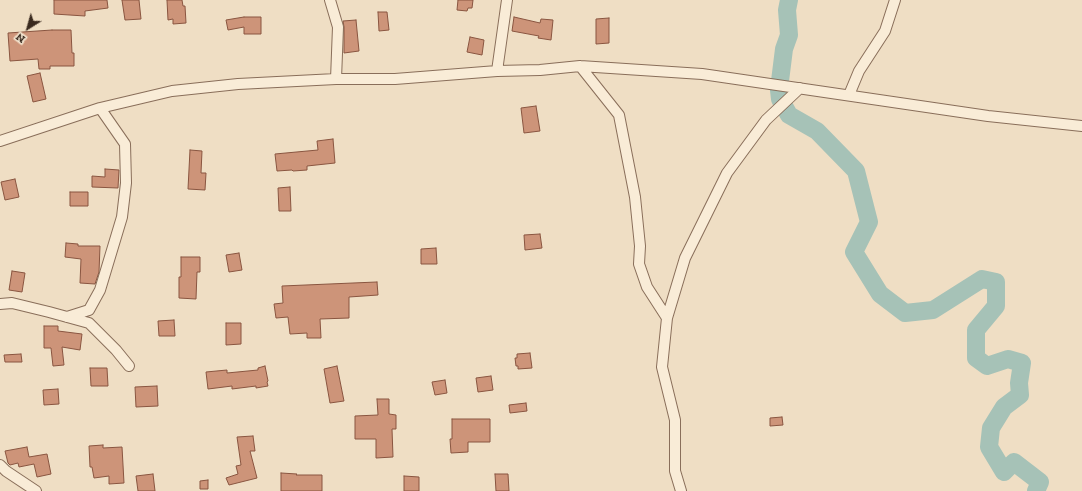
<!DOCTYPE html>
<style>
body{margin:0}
#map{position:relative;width:1082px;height:491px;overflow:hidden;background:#efdec4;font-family:"Zilla Slab",serif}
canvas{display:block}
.north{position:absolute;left:8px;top:8px;width:40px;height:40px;-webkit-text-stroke:3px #f6e9d4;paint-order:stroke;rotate:217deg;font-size:11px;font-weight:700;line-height:16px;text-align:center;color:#39291e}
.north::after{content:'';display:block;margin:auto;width:14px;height:18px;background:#39291e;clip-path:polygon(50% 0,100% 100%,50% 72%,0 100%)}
</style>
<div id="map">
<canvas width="1082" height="491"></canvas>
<div class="north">N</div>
</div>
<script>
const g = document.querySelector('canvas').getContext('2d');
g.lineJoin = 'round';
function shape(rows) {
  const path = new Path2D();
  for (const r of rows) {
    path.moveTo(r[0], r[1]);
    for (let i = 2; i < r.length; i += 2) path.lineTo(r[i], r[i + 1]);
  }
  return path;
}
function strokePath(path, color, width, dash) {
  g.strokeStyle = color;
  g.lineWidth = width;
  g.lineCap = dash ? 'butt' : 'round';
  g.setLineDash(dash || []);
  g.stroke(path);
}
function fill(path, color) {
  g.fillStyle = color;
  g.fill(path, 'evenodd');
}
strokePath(shape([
 [780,81,784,49,789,35,787,10,789,0],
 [779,90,780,99,789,115,817,131,856,171,869,222,854,252,880,294,905,313,933,310,982,279,996,282,996,306,976,330,976,358,987,366,1008,359,1022,363,1019,383,1020,395,1004,407,991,428,989,447,1004,472,1014,462,1040,482,1036,491]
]), '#a6c2b7', 18);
const building = shape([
 [54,0,107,0,108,8,85,11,85,16,54,14,54,0],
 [122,0,139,0,141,19,125,20,122,0],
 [167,0,182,0,183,6,185,6,186,23,173,24,173,19,168,20,167,0],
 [458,0,473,0,472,8,468,8,467,11,457,10,458,0],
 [378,12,387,12,389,30,379,31,378,12],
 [244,17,261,17,261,34,244,34,244,27,228,30,226,20,244,17],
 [514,17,540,23,541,19,553,20,551,40,538,38,539,36,512,31,514,17],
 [609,18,609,43,596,44,596,19,609,18],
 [356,20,359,51,344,53,344,27,343,21,356,20],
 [52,30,71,30,72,53,74,53,74,66,50,66,50,69,39,69,38,59,10,61,8,33,52,30],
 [470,37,484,40,482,55,467,52,470,37],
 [40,73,46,99,33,102,27,76,40,73],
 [536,106,540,131,524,133,521,108,536,106],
 [333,139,335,163,307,166,307,170,293,171,292,170,277,171,275,154,318,150,317,141,333,139],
 [190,150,202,151,201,173,206,173,205,190,188,189,190,150],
 [105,169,119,170,118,188,92,187,92,176,105,177,105,169],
 [15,179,19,197,5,200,1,182,15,179],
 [290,187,291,211,279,211,278,188,290,187],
 [70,192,88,192,88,206,70,206,70,192],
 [540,234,542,248,525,250,524,235,540,234],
 [66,243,78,244,78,246,100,246,99,272,95,284,80,283,81,259,65,257,66,243],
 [436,248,437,264,421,264,421,249,436,248],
 [239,253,242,270,229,272,226,255,239,253],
 [181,257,200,257,200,272,197,272,196,299,179,298,179,277,181,277,181,257],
 [12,271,25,273,22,292,9,290,12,271],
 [377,282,378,295,349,297,349,318,320,319,321,338,307,338,307,333,290,334,288,317,276,318,274,304,283,303,282,286,377,282],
 [174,320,175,336,159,336,158,321,174,320],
 [226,323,241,323,241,344,226,345,226,323],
 [44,326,58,326,58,331,82,334,80,350,62,347,64,365,53,366,51,348,44,348,44,326],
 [530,353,532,368,518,369,518,366,516,366,515,358,517,358,517,354,530,353],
 [21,354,22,362,5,362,4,355,21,354],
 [265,366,268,381,267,382,268,386,256,388,256,386,232,389,232,386,208,389,206,372,227,370,227,373,258,370,258,368,265,366],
 [337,366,344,401,330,403,324,369,337,366],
 [90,368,107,368,108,386,91,386,90,368],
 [491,376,493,390,478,392,476,378,491,376],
 [445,380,447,393,435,395,432,382,445,380],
 [157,386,158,406,136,407,135,387,157,386],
 [58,389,59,404,44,405,43,390,58,389],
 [377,399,389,399,389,414,396,415,396,429,392,429,393,457,376,458,376,439,355,439,355,416,378,415,377,399],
 [526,403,527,411,510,413,509,405,526,403],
 [782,417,783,425,770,426,770,418,782,417],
 [452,419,490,419,490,442,468,442,468,452,451,453,450,439,452,439,452,419],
 [253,436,255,451,250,451,257,478,229,485,226,478,238,474,236,466,241,465,237,437,253,436],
 [103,445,103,448,122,447,124,483,109,484,109,476,94,478,92,467,90,467,89,446,103,445],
 [27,447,29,457,47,454,51,474,37,477,34,464,19,467,18,463,10,465,8,463,5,451,27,447],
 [281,473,297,474,296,475,322,475,322,491,281,491,281,473],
 [153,474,155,491,138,491,136,476,153,474],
 [495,474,508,474,509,491,496,491,495,474],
 [404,476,419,477,419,491,404,491,404,476],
 [208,480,208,489,200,489,200,481,208,480]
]);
fill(building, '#cd9479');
strokePath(building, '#895540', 1);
const minor = shape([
 [330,0,338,27,336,79],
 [580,66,619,115,635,197,640,246,639,264,647,287,667,318,662,367,675,420,675,471,681,491],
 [497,71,507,0],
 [849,95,859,71,885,31,895,0],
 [0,141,100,108,172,91,238,84,336,79,395,79,497,71,540,70,580,66,702,74,988,116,1082,126],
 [0,304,12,303,49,312,89,323,116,350,129,366],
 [67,317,89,310,100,290,122,217,126,183,125,144,100,108],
 [667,318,685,258,727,173,766,120,800,88],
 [0,465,6,471,36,491]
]);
strokePath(minor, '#896e5a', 12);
strokePath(minor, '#f9ecd7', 10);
</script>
